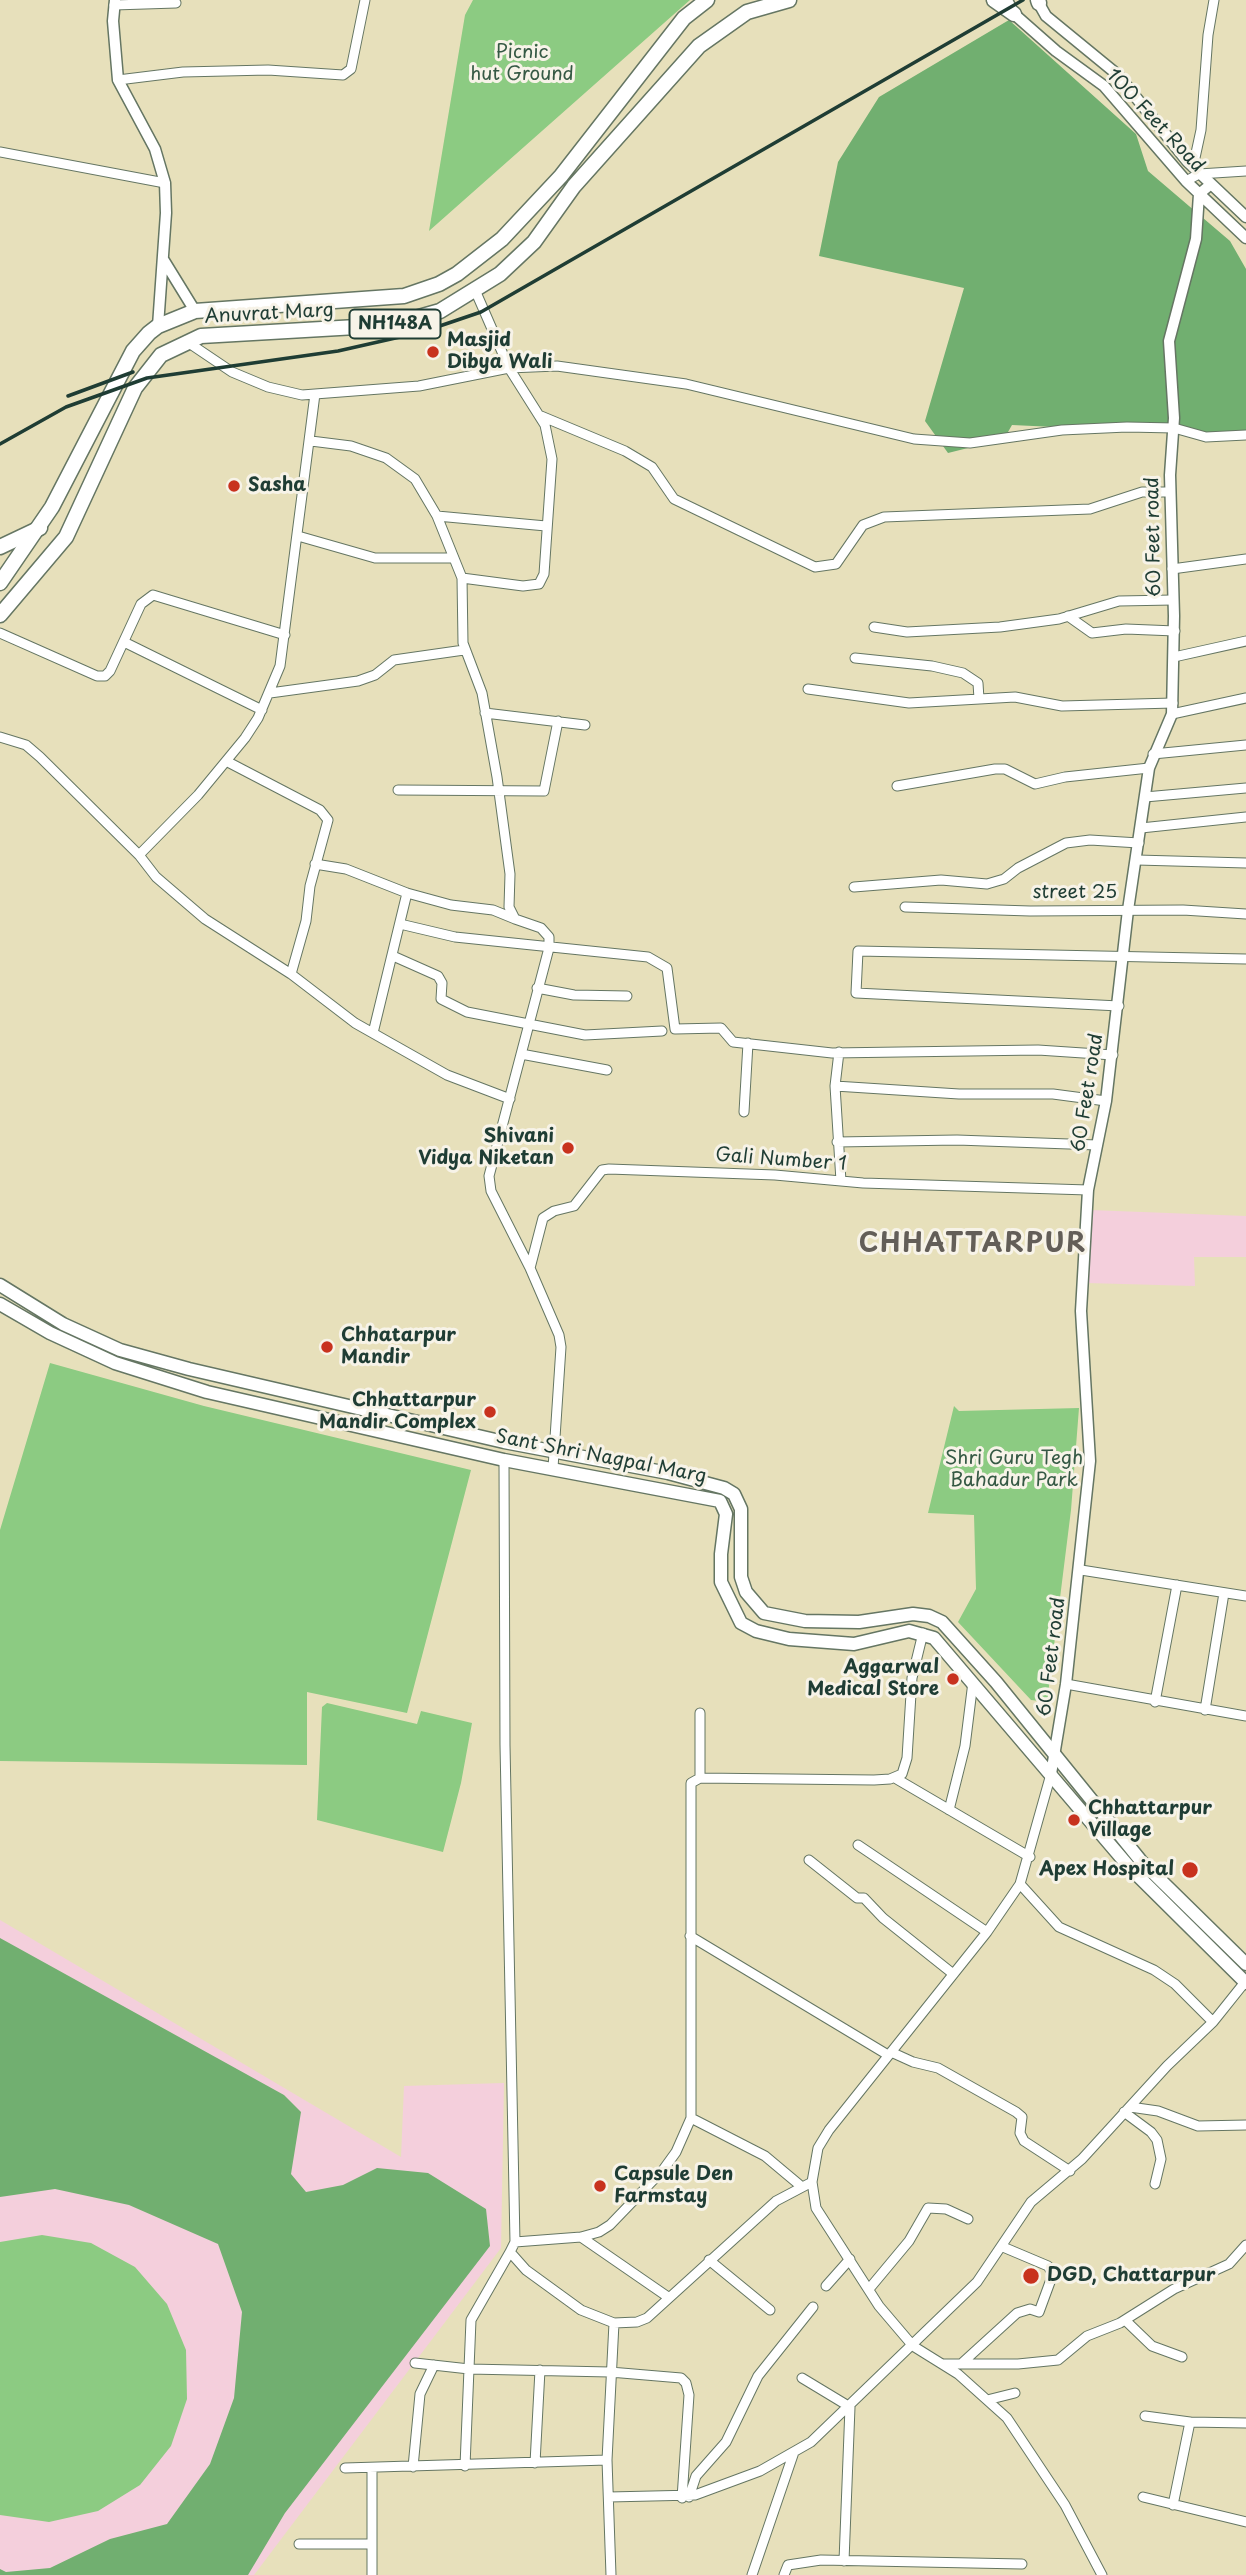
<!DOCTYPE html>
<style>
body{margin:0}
canvas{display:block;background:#e7e0bb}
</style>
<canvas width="1246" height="2575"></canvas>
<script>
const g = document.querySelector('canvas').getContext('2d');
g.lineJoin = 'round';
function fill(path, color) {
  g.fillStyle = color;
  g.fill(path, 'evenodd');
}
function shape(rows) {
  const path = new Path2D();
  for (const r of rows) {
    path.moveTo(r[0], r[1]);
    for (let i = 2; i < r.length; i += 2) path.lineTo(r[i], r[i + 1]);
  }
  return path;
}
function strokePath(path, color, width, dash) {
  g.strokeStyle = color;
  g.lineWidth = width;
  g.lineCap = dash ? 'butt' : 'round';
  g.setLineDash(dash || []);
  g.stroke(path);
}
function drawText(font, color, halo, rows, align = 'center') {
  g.font = font + ' "Playpen Sans",sans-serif';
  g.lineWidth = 6;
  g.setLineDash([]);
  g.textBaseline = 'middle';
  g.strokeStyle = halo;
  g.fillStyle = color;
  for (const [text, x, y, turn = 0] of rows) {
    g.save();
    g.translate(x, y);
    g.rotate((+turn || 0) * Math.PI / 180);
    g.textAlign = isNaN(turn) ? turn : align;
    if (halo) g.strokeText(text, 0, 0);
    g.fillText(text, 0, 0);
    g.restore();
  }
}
fill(shape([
 [1090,1210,1246,1216,1246,1257,1194,1257,1195,1286,1086,1283],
 [0,1920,401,2157,404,2086,504,2083,501,2248,254,2575,0,2575]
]), '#f4cfdc');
fill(shape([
 [473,0,690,0,429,231,465,15],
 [50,1363,204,1406,471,1470,407,1713,307,1692,307,1765,0,1761,0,1530],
 [954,1406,959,1411,1079,1408,1071,1510,1047,1702,1031,1700,958,1622,976,1589,974,1515,928,1513],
 [327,1703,417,1724,421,1711,472,1723,461,1783,443,1852,317,1820,322,1707],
 [42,2235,91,2243,135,2267,167,2304,186,2350,187,2399,171,2446,140,2485,98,2511,49,2522,0,2515,0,2242]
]), '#8ccb82');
fill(shape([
 [1009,20,1136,134,1148,171,1230,241,1246,269,1246,436,1012,425,1004,439,948,453,925,421,964,288,819,256,838,162,879,97],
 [0,1938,284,2095,301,2112,291,2174,306,2192,343,2185,377,2168,428,2173,486,2209,490,2246,285,2513,248,2575,0,2575,0,2569,6,2572,50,2568,110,2539,167,2524,210,2464,234,2398,242,2312,218,2244,129,2205,55,2189,0,2197]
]), '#71af70');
const minor = shape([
 [114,5,176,3],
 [118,80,183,72,268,70,343,75,351,69,365,0],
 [0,152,165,183],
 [1193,167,1201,130,1208,35,1214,0],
 [1186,181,1199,174,1246,171],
 [186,341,232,372,268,387,302,395,419,386,509,368,557,366,686,384,914,439,970,443,1062,430,1127,427,1174,428,1206,437,1246,435],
 [541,416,625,451,652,467,674,499,815,567,836,564,863,525,884,517,1090,509,1142,492,1170,492],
 [311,441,351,446,386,458,415,479,437,516,462,578,463,643,482,693,497,777,510,874,509,907,515,919,541,928,549,937,549,948,489,1176,491,1191,530,1268,559,1335,561,1347,553,1468],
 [437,516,546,526],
 [298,536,375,558,454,558],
 [1172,569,1246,559],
 [462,578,523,586,539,584,544,574,552,459,545,425,509,368,475,290],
 [1068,616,1092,633,1126,629,1175,631],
 [874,627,907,632,1000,627,1059,619,1119,601,1173,600],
 [0,633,97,676,105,676,110,671,141,604,153,595,285,635],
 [124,642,262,710],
 [1174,657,1246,641],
 [855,658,932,666,963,673,978,683,979,699],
 [808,689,909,703,1015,697,1062,706,1173,703],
 [270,693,358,681,375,675,394,660,464,650],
 [485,713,585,725],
 [1172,714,1246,698],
 [0,737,26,745,40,757,139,855,156,877,205,919,291,974,355,1023,447,1075,510,1099],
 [1153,754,1246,745],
 [226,761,320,810,328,820,310,886,306,921,291,974],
 [897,786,995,769,1005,769,1035,784,1065,777,1149,768],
 [398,790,544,791,558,721],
 [1145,797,1246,788],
 [1141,828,1246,817],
 [139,855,198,795,245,738,258,718,280,666,315,394],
 [1137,860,1246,863],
 [315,864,346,869,407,893,451,905,493,910,515,919],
 [854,887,941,880,987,884,1004,879,1018,868,1066,843,1090,840,1139,843],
 [905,907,1030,911,1183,910,1246,914],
 [400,924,455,937,648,957,667,968,675,1029,721,1028,733,1042,832,1053,1038,1050,1113,1055],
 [393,956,438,976,442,983,441,999,467,1012,585,1035,662,1031],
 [537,988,574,995,627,996],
 [1119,1006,856,993,858,951,1246,959],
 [373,1033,407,893],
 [839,1052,835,1086,841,1181],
 [521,1054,607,1070],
 [835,1086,959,1094,1053,1094,1106,1101],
 [744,1112,748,1043],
 [837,1142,957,1140,1097,1145],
 [530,1268,543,1218,554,1211,574,1206,602,1170,609,1169,775,1175,863,1183,1088,1190],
 [504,1460,505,1745,515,2242,510,2252,526,2270,581,2310,614,2323,637,2322,647,2318,776,2201,812,2182],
 [1081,1570,1246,1596],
 [1066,1684,1246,1716],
 [1155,1702,1177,1585],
 [1205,1710,1224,1593],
 [700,1713,700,1778],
 [1051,1774,1020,1884,987,1932,829,2130,818,2148,812,2182,816,2208,879,2306,913,2346,958,2374,1007,2418,1065,2505,1102,2575],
 [895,1778,1030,1857],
 [949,1810,965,1746,973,1682],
 [858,1845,987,1932],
 [809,1860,857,1898,864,1898,883,1918,952,1973],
 [1020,1884,1059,1927,1154,1970,1175,1984,1213,2022],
 [690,1936,888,2055],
 [891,2052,913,2062,938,2068,1016,2112,1022,2117,1020,2133,1024,2141,1070,2171],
 [1130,2107,1158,2111,1198,2126,1246,2125],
 [1124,2112,1151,2132,1157,2140,1161,2159,1155,2184],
 [691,2118,765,2156,802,2187],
 [581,2237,668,2297],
 [515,2242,581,2237,599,2232,610,2225,663,2170,676,2152,691,2118,691,1783,700,1778,874,1780,890,1779,902,1774,907,1758,912,1678,923,1633],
 [709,2260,770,2310],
 [826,2286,850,2259],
 [869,2289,909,2241,928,2208,946,2209,968,2219],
 [1125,2320,1152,2346,1182,2357],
 [415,2363,469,2369,610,2372,681,2378,686,2383,689,2395,682,2498],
 [944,2364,1018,2364,1058,2360,1087,2336,1120,2323,1174,2289,1229,2264,1246,2245],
 [961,2364,1017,2313,1030,2309,1039,2312,1053,2274,1048,2266,1003,2247],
 [802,2378,850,2407,844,2561],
 [987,2400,1015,2393],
 [1145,2416,1190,2422,1246,2423],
 [535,2463,540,2370],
 [465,2466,471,2320,510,2252],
 [413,2467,420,2394,434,2365],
 [345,2468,607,2460],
 [372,2468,372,2575],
 [609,2497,695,2495,760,2471,811,2442,977,2282,1031,2202,1082,2159,1167,2066,1213,2022,1245,1982],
 [689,2497,696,2476,726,2442,758,2376,813,2307],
 [1143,2497,1246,2522],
 [1173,2505,1190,2422],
 [299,2544,372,2544],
 [611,2575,607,2460,614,2323],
 [752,2575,794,2452],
 [784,2575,788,2565,821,2560,1022,2564]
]);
const tertiary = shape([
 [115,0,113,21,118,80,155,149,165,183,166,213,158,326],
 [1007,0,1014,14,1056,51,1104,86,1186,181,1246,238],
 [1037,0,1046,16,1118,75,1187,161,1246,217],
 [163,259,195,311],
 [1051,1774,1066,1684,1090,1461,1081,1311,1088,1190,1106,1101,1128,910,1149,768,1172,714,1174,616,1170,475,1174,418,1169,341,1196,239,1199,194,1210,185]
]);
const secondary = shape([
 [0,1285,63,1324,120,1350,189,1369,504,1442,668,1473,724,1488,734,1494,741,1509,741,1577,746,1592,764,1613,805,1621,859,1622,913,1614,929,1616,942,1622,996,1682,1141,1861,1246,1964],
 [0,1304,50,1333,115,1363,207,1392,504,1460,720,1501,726,1514,721,1554,721,1582,741,1623,756,1631,789,1639,854,1644,909,1631,934,1638,1130,1868,1246,1983]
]);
const primary = shape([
 [0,547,40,528]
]);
const trunk = shape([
 [994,0,1014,14],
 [1038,0,1039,3],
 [0,583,52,507,133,351,149,333,158,326,195,311,404,296,439,284,457,274,502,239,561,176,684,18,707,0],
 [0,615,66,537,135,388,161,355,201,336,391,325,440,311,500,274,534,242,574,186,699,46,747,12,789,0]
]);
strokePath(minor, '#657663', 11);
strokePath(tertiary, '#657663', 13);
strokePath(secondary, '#657663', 15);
strokePath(primary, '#657663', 17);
strokePath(trunk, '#657663', 17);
strokePath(minor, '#fff', 9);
strokePath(tertiary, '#fff', 10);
strokePath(secondary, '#fff', 12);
strokePath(primary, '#fff', 14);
strokePath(trunk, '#fff', 14);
strokePath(shape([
 [68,396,133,372],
 [0,444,66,407,147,378,338,351,422,332,481,312,1023,0]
]), '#1f3d34', 3.5);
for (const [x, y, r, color] of [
 [433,352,7,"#c8321e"],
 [234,486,7,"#c8321e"],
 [568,1148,7,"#c8321e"],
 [327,1347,7,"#c8321e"],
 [490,1412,7,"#c8321e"],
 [953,1679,7,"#c8321e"],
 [1074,1820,7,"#c8321e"],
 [1190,1870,9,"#c8321e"],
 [600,2186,7,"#c8321e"],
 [1031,2276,9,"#c8321e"]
]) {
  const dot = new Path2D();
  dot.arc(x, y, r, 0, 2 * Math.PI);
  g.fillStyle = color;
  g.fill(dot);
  strokePath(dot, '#f7f3e8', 2.5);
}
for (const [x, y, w] of [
 [395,324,91]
]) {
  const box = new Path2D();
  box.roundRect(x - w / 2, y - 14.5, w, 29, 5);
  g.fillStyle = '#f7f3e8';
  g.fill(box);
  strokePath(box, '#1f3d34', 2);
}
drawText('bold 18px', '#1f3d34', null, [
 ["NH148A",395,324]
]);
drawText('19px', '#355944', '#f7f3e8', [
 ["Picnic",522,53],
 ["hut Ground",522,75],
 ["Shri Guru Tegh",1014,1459],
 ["Bahadur Park",1014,1481]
]);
drawText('19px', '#1f3d34', '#f7f3e8', [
 ["100 Feet Road",1155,121,47],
 ["Anuvrat Marg",269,314,-3],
 ["60 Feet road",1154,537,-91],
 ["street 25",1075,893],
 ["60 Feet road",1088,1093,-81],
 ["Gali Number 1",781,1160,4],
 ["Sant Shri Nagpal Marg",601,1457,11],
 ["60 Feet road",1052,1657,-83]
]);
drawText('bold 19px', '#1f3d34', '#f7f3e8', [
 ["Masjid",447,341],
 ["Dibya Wali",447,363],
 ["Sasha",248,486],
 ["Shivani",554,1137,"right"],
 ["Vidya Niketan",554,1159,"right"],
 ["Chhatarpur",341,1336],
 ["Mandir",341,1358],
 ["Chhattarpur",476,1401,"right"],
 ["Mandir Complex",476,1423,"right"],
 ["Aggarwal",939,1668,"right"],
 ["Medical Store",939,1690,"right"],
 ["Chhattarpur",1088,1809],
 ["Village",1088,1831],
 ["Apex Hospital",1174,1870,"right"],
 ["Capsule Den",614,2175],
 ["Farmstay",614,2197],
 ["DGD, Chattarpur",1047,2276]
], 'left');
g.letterSpacing = '2px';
drawText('bold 26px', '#635e58', '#f7f3e8', [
 ["CHHATTARPUR",973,1245]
]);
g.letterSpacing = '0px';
</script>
